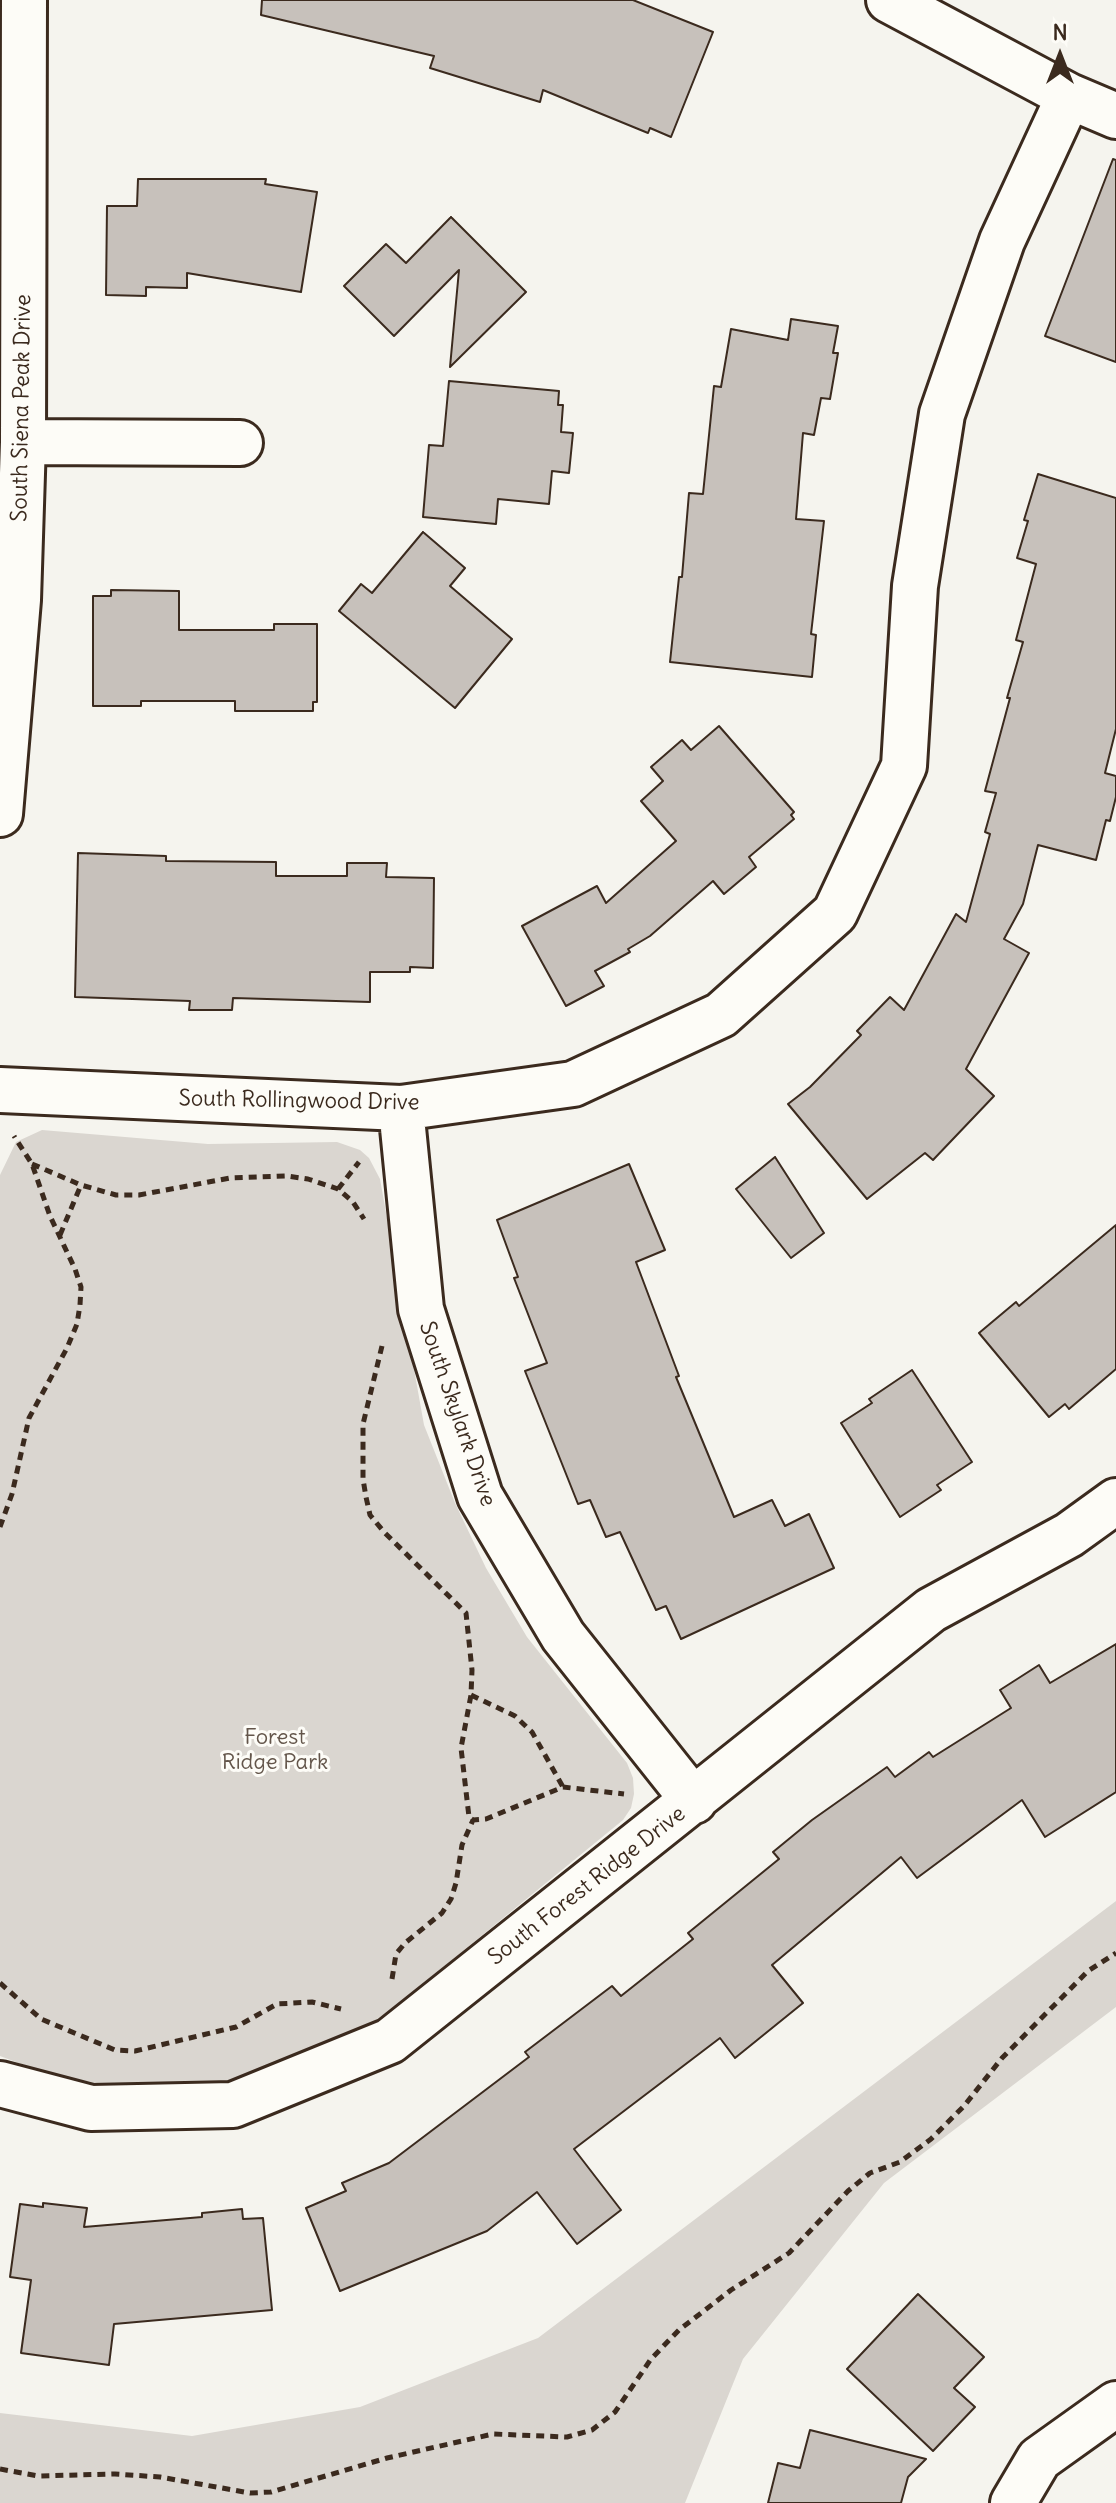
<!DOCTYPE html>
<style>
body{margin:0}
#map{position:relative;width:1116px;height:2503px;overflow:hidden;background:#f5f4ee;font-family:Delius,sans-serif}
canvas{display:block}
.north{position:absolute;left:1020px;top:16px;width:80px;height:80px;-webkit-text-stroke:6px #fdfcf7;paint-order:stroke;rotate:0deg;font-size:22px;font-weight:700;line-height:32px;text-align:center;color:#3b2a1e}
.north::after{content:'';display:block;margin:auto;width:28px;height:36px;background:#3b2a1e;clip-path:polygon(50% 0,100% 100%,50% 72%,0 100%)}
</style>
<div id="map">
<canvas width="1116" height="2503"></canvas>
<div class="north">N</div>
</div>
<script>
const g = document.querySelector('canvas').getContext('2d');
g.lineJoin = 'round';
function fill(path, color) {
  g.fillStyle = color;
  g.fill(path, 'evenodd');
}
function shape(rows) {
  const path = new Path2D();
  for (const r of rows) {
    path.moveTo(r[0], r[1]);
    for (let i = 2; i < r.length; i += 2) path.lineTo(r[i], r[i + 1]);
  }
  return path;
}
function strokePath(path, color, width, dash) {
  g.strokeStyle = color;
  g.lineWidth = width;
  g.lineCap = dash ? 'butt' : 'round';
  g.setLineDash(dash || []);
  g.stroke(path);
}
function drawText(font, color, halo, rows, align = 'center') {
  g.font = font + ' Delius,sans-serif';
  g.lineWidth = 6;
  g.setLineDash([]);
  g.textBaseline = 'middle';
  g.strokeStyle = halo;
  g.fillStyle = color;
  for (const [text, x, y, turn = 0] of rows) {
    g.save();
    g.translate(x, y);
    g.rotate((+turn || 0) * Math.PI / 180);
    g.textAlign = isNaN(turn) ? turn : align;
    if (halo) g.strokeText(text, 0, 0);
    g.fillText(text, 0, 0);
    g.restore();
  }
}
fill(shape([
 [42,1130,208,1144,337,1142,360,1150,369,1158,380,1179,424,1425,455,1503,486,1568,527,1637,627,1763,633,1778,634,1794,631,1808,623,1820,403,2000,354,2036,268,2073,221,2084,128,2089,45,2073,0,2056,0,1175,16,1142],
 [1116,1901,1116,2007,884,2183,743,2359,685,2503,0,2503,0,2413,192,2436,360,2407,538,2338]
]), '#dad6d0');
const building = shape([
 [262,0,633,0,713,32,671,137,650,128,648,133,543,90,540,102,430,68,434,56,261,15,262,0],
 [1113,159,1116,160,1116,362,1045,336,1113,159],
 [138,179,266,179,265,184,317,192,301,292,187,273,187,288,146,287,146,296,106,295,107,206,137,206,138,179],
 [451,217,526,292,450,367,459,270,394,336,344,286,386,244,406,263,451,217],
 [791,319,838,326,833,353,838,353,830,399,821,398,814,435,803,433,796,519,824,521,811,634,816,635,812,677,670,662,679,577,682,577,689,493,703,494,714,386,721,387,731,329,788,340,791,319],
 [449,381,559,391,558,405,563,405,561,432,573,433,569,473,552,471,549,504,498,499,496,524,423,517,429,445,443,446,449,381],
 [1038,474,1116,498,1116,729,1105,773,1116,776,1116,797,1110,821,1106,820,1096,860,1038,845,1023,904,1004,939,1029,953,966,1069,994,1096,933,1160,925,1153,867,1199,788,1104,810,1087,861,1035,857,1031,890,997,904,1010,956,914,966,922,990,834,985,832,996,793,985,791,1010,698,1007,698,1023,642,1016,640,1036,564,1017,558,1028,521,1024,520,1038,474],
 [423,532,465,568,450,586,512,639,455,708,339,611,361,584,372,593,423,532],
 [111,590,179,591,179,630,274,630,274,624,317,624,317,702,313,702,313,711,235,711,235,701,141,701,141,706,93,706,93,596,111,596,111,590],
 [719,726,794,812,791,815,794,819,749,857,756,867,724,894,713,881,650,936,628,949,630,952,595,971,604,986,566,1006,522,926,597,886,606,903,676,841,641,801,663,781,651,767,682,740,691,750,719,726],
 [78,853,166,856,166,861,276,862,276,876,347,876,347,863,387,863,386,877,434,878,433,968,410,967,410,972,370,972,370,1002,233,998,232,1010,189,1010,190,1001,75,997,78,853],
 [775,1157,824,1233,791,1258,736,1189,775,1157],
 [629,1164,665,1250,636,1262,679,1376,676,1377,734,1517,772,1500,785,1526,809,1514,834,1568,681,1639,666,1606,656,1610,620,1532,606,1537,590,1500,578,1504,525,1371,547,1363,514,1278,518,1277,497,1220,629,1164],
 [1116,1225,1116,1369,1069,1409,1065,1404,1049,1417,979,1333,1016,1302,1019,1306,1116,1225],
 [912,1370,972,1462,937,1485,941,1490,900,1517,841,1423,872,1403,869,1399,912,1370],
 [1116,1644,1116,1792,1045,1837,1022,1800,917,1878,901,1857,772,1965,803,2003,735,2058,720,2038,574,2149,621,2210,577,2244,537,2192,487,2231,340,2291,306,2208,346,2191,342,2183,389,2163,529,2057,525,2052,612,1986,621,1996,693,1939,688,1933,779,1859,773,1852,812,1820,887,1767,895,1777,929,1752,933,1757,1011,1708,1000,1690,1039,1665,1050,1683,1116,1644],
 [43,2203,87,2208,84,2227,202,2217,202,2213,242,2209,243,2219,263,2218,272,2310,114,2324,109,2365,21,2353,31,2280,10,2277,20,2204,43,2207,43,2203],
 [918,2294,984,2357,954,2388,975,2407,933,2451,847,2369,918,2294],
 [810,2430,926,2459,908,2477,901,2503,768,2503,778,2463,800,2468,810,2430]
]);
fill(building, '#c7c1bb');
strokePath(building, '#3b2a1e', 2);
const minor = shape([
 [889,0,1069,96,1116,116],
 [23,442,240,443],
 [0,814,18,600,23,442,24,0],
 [0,1090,401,1108,573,1084,721,1015,835,913,904,766,915,586,942,414,1002,241,1069,96],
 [401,1108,421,1309,480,1496,563,1636,694,1801],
 [0,2084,91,2108,233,2105,390,2041,931,1610,1069,1535,1116,1501],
 [1013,2503,1039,2459,1116,2404]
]);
strokePath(minor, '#3b2a1e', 50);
strokePath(shape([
 [32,1164,81,1185,116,1195,139,1195,230,1178,287,1176,308,1179,338,1189,353,1202,364,1219],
 [338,1189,359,1162],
 [60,1235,81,1185],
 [382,1346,363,1424,363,1479,366,1497,370,1515,384,1532,466,1613,472,1670,471,1695,461,1748,469,1817,473,1820,486,1819,563,1787,624,1794],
 [0,1527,12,1494,29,1418,67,1348,77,1324,80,1305,81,1287,75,1269,50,1216,32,1164,14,1136],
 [471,1695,515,1716,532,1732,563,1787],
 [392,1979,396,1954,405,1943,442,1913,451,1899,456,1883,462,1845,473,1820],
 [0,1983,41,2019,115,2050,135,2051,236,2027,277,2004,312,2002,341,2009],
 [0,2469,38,2476,115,2474,160,2477,250,2493,271,2492,387,2458,493,2434,567,2437,592,2430,615,2412,651,2359,679,2330,731,2290,789,2253,848,2191,870,2173,900,2162,931,2139,964,2106,1002,2058,1088,1971,1116,1953]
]), '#3b2a1e', 5, [8, 6]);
strokePath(minor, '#fdfcf7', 44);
drawText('22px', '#3b2a1e', '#fdfcf7', [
 ["South Siena Peak Drive",22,408,-89],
 ["South Rollingwood Drive",299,1101,1],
 ["South Skylark Drive",457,1414,71],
 ["South Forest Ridge Drive",587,1886,-38]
]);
drawText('22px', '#63554a', '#fdfcf7', [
 ["Forest",275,1738],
 ["Ridge Park",275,1763]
]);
</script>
